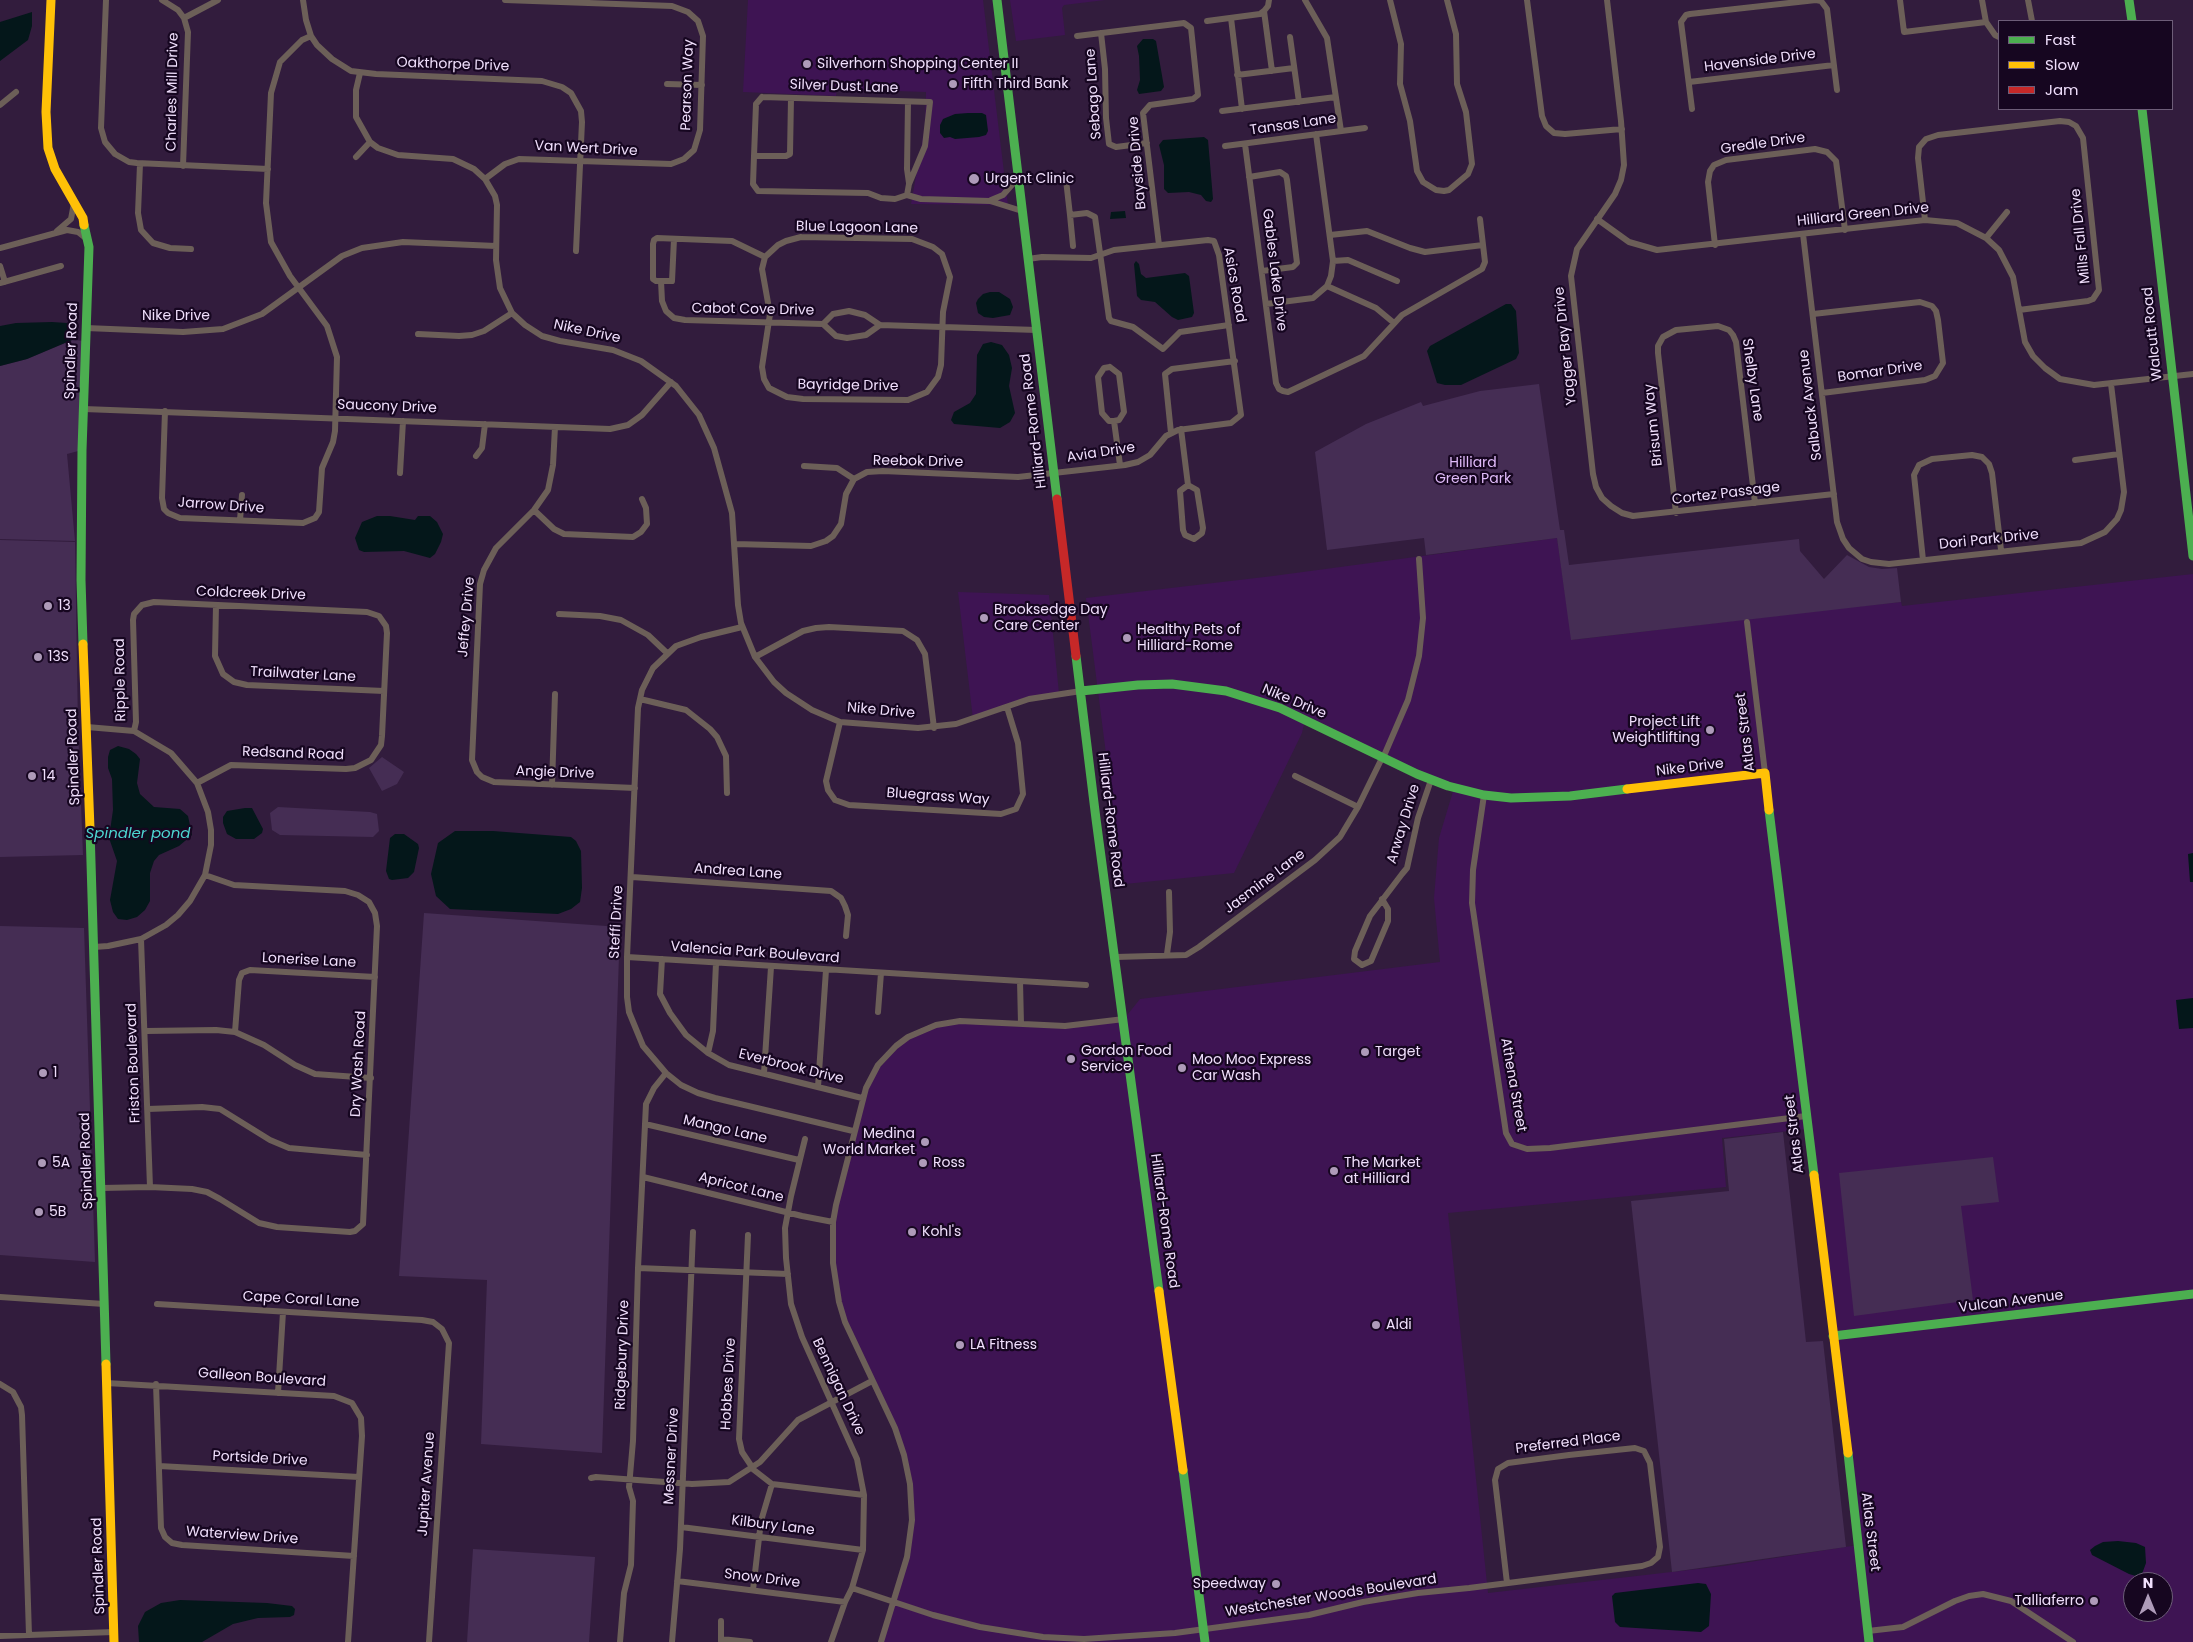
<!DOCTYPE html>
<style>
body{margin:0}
#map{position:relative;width:2193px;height:1642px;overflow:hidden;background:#321c3d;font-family:Poppins,sans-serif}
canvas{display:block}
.legend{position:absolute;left:1998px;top:20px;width:175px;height:90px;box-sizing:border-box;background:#160620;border:1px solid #6d5d78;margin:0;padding:6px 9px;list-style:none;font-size:15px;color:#f0dffc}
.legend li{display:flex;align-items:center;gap:10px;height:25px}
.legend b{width:25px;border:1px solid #6d5d78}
.north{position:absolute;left:2123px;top:1572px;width:50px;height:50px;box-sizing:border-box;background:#160620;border:1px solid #6d5d78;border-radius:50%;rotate:0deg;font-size:14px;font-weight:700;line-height:20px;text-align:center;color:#f0dffc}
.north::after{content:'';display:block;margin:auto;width:18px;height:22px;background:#ae9bb9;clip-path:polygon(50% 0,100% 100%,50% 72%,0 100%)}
</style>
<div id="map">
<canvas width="2193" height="1642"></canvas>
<ul class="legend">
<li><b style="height:6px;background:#4caf50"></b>Fast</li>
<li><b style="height:6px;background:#ffc107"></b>Slow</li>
<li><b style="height:6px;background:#c62828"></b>Jam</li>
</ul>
<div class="north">N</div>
</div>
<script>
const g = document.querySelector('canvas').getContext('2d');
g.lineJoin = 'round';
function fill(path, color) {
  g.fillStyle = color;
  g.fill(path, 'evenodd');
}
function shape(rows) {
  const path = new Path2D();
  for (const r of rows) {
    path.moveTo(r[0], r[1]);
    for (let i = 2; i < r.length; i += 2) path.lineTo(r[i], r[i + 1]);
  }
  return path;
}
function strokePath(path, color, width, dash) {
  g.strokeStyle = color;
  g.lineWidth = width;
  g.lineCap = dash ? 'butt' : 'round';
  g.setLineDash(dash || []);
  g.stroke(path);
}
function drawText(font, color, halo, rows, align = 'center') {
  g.font = font + ' Poppins,sans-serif';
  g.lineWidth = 4.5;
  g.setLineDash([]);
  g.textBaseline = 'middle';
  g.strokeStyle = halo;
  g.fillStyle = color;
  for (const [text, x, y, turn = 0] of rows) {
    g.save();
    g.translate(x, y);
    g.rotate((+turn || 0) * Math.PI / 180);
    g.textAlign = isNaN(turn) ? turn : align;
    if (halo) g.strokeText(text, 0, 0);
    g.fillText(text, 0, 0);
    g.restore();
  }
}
fill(shape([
 [748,0,983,0,1008,205,911,204,925,126,926,92,837,89,836,96,743,92],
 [1010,0,1105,0,1064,5,1062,8,1065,35,1016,41],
 [1557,538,1572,640,1833,609,1901,602,1902,606,2193,574,2193,1642,881,1642,903,1576,912,1520,904,1455,853,1341,836,1286,833,1222,870,1078,908,1037,948,1022,1050,1026,1124,1019,1140,999,1440,962,1434,898,1439,838,1454,788,1305,720,1302,733,1234,873,1125,884,1114,816,1086,598,1273,576],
 [1808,1129,1858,1545,1724,1566,1488,1593,1448,1213,1726,1187,1722,1138],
 [2133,1582,2163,1582,2163,1612,2133,1612],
 [958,592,1049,595,1059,693,1029,699,973,719]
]), '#3e1453');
fill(shape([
 [72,340,86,341,82,450,67,454,75,541,0,539,0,366,27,359],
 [1539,384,1560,530,1564,530,1569,565,1799,539,1800,551,1824,579,1847,555,1869,567,1882,569,1897,568,1901,602,1571,640,1557,538,1426,555,1424,538,1327,550,1315,452,1366,424,1421,402,1423,406,1480,391],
 [0,540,75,542,78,728,83,855,0,857],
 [382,757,404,772,397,784,382,791,369,768],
 [278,807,370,812,377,814,379,831,373,837,280,835,272,830,270,813],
 [424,913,620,927,602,1453,481,1444,487,1280,399,1276],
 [0,926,84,928,95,1262,0,1255],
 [1783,1132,1806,1342,1823,1341,1846,1547,1672,1572,1631,1201,1729,1191,1724,1139],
 [1993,1157,1999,1202,1961,1206,1973,1300,1854,1316,1839,1173],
 [473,1549,595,1557,589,1642,467,1642]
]), '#452d54');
fill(shape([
 [32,12,32,26,28,40,0,61,0,22],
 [1143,39,1153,39,1156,41,1164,87,1161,91,1139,94,1137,90,1140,80,1139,56,1137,46],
 [968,113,982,113,986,115,988,131,986,135,979,137,955,139,950,137,944,138,940,133,940,125,943,119,955,114],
 [1204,137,1208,140,1213,199,1211,202,1206,201,1201,195,1189,192,1168,193,1164,189,1164,165,1159,145,1163,140],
 [1125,211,1126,218,1110,219,1111,212],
 [1136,261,1139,264,1141,274,1146,278,1185,273,1189,276,1194,313,1192,317,1178,320,1172,317,1155,302,1141,300,1137,296,1134,264],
 [990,292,999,292,1010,299,1013,307,1010,315,993,318,984,317,978,313,976,303,978,299,983,294],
 [1506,304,1511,304,1516,311,1519,353,1516,359,1461,385,1445,385,1437,383,1427,351,1430,346],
 [52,322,67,323,72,330,72,340,27,359,0,366,0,326,16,323],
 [991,342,1002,345,1009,355,1012,368,1009,386,1015,413,1010,422,1000,428,954,424,951,420,954,412,970,403,976,394,977,355,983,344],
 [377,516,390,516,415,520,418,516,430,516,437,522,443,534,441,542,435,554,430,558,404,551,364,552,359,550,355,538,362,522],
 [118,746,129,749,136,754,140,759,137,783,140,794,154,807,180,809,188,816,192,835,179,846,159,855,154,861,150,873,150,901,145,910,137,917,127,920,118,919,113,912,110,900,117,861,109,838,113,810,112,779,108,768,108,757,110,750],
 [245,808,252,808,263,829,262,833,254,839,236,839,227,834,223,823,223,817,227,811],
 [455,831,493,831,571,837,576,841,581,851,582,888,580,902,571,909,558,914,450,909,436,896,431,874,438,843],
 [395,834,404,834,418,844,419,848,414,872,408,878,392,880,389,879,386,871,390,838],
 [2193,853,2193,882,2190,882,2188,854],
 [2193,998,2193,1028,2179,1029,2176,1000],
 [2118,1541,2136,1543,2145,1547,2146,1563,2142,1574,2139,1577,2129,1574,2092,1555,2090,1550,2095,1546,2103,1542],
 [1698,1583,1706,1584,1711,1594,1709,1626,1701,1632,1620,1627,1615,1622,1612,1596,1615,1593],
 [180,1600,267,1603,292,1606,295,1609,294,1615,290,1617,258,1618,233,1624,202,1642,139,1642,138,1626,145,1612,161,1603]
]), '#04171a');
strokePath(shape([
 [106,0,101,128,105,142,115,154,129,162,137,163,268,169],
 [162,0,178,10,184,18,188,32,183,166],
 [303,0,306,20,311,36,317,45,332,59,351,71,376,74,542,81,562,87,571,93,581,111,582,122,576,251],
 [1269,0,1268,6,1264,11,1272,71],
 [1305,0,1327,38,1341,131],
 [1390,0,1401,44,1400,84,1410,121,1417,171,1423,182,1436,190,1444,191,1449,190,1468,174,1472,164,1466,112,1457,84,1456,34,1447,0],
 [1527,0,1542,116,1546,126,1554,133,1565,134,1622,129],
 [1607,0,1621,121,1624,165,1621,180,1615,194,1577,249,1571,276,1593,474,1596,487,1602,498,1611,506,1622,513,1633,516,1834,494],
 [1900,0,1904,32,1986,22],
 [1982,0,1986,22,1995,35,1999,37],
 [2028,0,2032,21],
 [184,18,218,0],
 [1231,18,1242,109],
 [1207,21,1260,14,1264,11],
 [1101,33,1105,69,1106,118,1109,144,1116,147,1147,143],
 [1077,36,1184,23,1191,28,1198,95,1193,99,1150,105,1143,113,1159,245],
 [1290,37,1299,102],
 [360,73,356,90,356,117,370,142,378,148,398,155,453,159,474,169,485,179,495,196,497,205,496,260,500,288,512,313,525,325,542,336,560,341,613,350,641,361,676,386,699,415,714,448,732,513,738,605,741,623,755,657,774,682,786,693,812,710,840,722,918,728,956,724,1029,699,1081,691],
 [1237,75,1294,68],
 [1689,82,1834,65],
 [667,84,702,85],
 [762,97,930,102,925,146,909,184,907,195,895,199,881,198,868,193,758,191,753,184,754,156,756,104,762,97],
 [908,102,907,169,909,183],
 [0,105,16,92],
 [1692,109,1681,22,1686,15,1690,14,1816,0,1821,1,1827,9,1837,90],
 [1222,111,1336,97],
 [1245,144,1276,383,1279,389,1283,391,1288,392,1364,356,1402,315,1482,269,1485,262,1480,219],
 [1225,146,1365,128],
 [754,156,786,156,790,154,791,98],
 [356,157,370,142],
 [140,164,138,213,141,230,153,243,170,248,191,249],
 [1249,177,1280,172,1286,176,1287,180,1297,263,1293,267,1262,271],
 [485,179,505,164,519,159,671,164,684,159,694,150,700,130,703,36,698,21,688,12,672,6,505,0],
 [1066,180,1070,215],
 [907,195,921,199,990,201,1022,211],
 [991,200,1003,195,1018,178],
 [1597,219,1629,242,1657,250,1925,220,1957,223,1986,238,1999,250,2013,277,2025,342,2033,356,2045,368,2060,379,2094,385,2193,374],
 [1925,220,1918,158,1919,147,1926,139,1938,135,2060,121,2069,122,2076,126,2083,138,2099,290,2093,299,2088,301,2019,310],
 [57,231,71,219,74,203],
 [1803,234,1837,522,1843,539,1849,548,1862,559,1871,562,1889,564,2081,543,2105,532,2117,519,2121,510,2124,492,2111,384],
 [1330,235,1367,231,1410,248,1425,252,1483,245],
 [801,237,912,239,933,247,942,254,950,277,943,312,941,365,938,377,927,392,908,400,803,399,787,397,769,388,764,379,762,367,770,314,762,269,765,257,778,245,786,241,801,237],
 [1986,238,2007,212],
 [674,239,672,281,656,281,653,279,653,244,654,240,657,238,732,241,765,257],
 [1715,245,1708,182,1710,171,1714,165,1726,160,1815,149,1827,152,1836,161,1845,230],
 [1073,246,1070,215,1087,213,1095,217,1109,318,1111,321,1133,327,1163,349,1180,332,1229,325],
 [0,248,67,230,78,232,88,240],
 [1333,261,1348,260,1397,281],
 [0,266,5,282],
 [661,281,662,301,666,311,674,318,685,320,823,324,836,336,847,338,866,335,880,325],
 [0,283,61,266],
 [1327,286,1376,308,1394,323],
 [1266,304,1313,298,1327,286,1331,276,1333,261,1316,134],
 [1813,314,1920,302,1932,306,1936,311,1938,320,1943,363,1935,376,1925,380,1822,393],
 [823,324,833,314,849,311,865,315,880,325,1037,330],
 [86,328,183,332,223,329,262,314,342,256,362,248,403,242,496,246],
 [418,334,459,336,472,335,484,331,512,313],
 [1110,367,1119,374,1124,412,1119,420,1114,421,1109,421,1102,413,1098,377,1104,368,1110,367],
 [84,409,610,429,628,425,642,415,671,382],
 [165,411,162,498,164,509,168,513,180,518,303,523,315,518,319,512,322,468,333,442,335,431,337,357,327,326,290,276,271,242,266,203,271,93,280,62,302,40,311,36],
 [1114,421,1120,465],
 [555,427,553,465,548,490,534,510,496,548,484,570,480,584,472,760,477,772,482,777,494,782,635,788],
 [1181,429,1188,485],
 [1171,433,1165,374,1172,369,1235,361],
 [476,456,482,448,485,424],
 [2075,460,2119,454],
 [804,466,837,468,854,479],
 [400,473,403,421],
 [1188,485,1197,490,1203,528,1202,533,1194,539,1185,535,1183,530,1180,491,1188,485],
 [534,510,554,529,564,534,633,537,641,532,647,524,646,508,642,499],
 [1676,513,1658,353,1658,346,1663,337,1676,330,1718,326,1729,330,1733,335,1736,342,1755,503],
 [240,520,242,495],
 [735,544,811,546,826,541,833,536,841,524,846,494,854,479,867,472,883,471,1018,477,1125,465,1138,462,1150,455,1166,436,1178,430,1231,423,1241,415,1219,255,1214,241,1208,240,1114,250,1091,258,1042,257,1028,259],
 [1923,560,1914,475,1919,465,1932,459,1972,455,1982,457,1989,464,1992,473,2001,550],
 [216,605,215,656,223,674,234,682,247,685,384,691],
 [559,614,600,616,621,620,648,635,667,653],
 [1747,622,1765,773],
 [742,627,701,637,676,646,653,668,642,690,638,708,627,957,627,997,629,1012,643,1046,666,1073,681,1085,698,1093,715,1098,853,1131],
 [755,657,803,631,816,628,829,627,903,631,917,640,925,654,934,728],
 [640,699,686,710,710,729,717,737,726,756,727,793],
 [840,722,826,781,828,790,835,800,849,805,1001,814,1016,809,1023,794,1018,743,1007,707],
 [87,727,134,731,171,753,197,783,208,812,211,830,211,845,205,875,190,901,178,915,166,925,141,939,108,946,94,947],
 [134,731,136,722,133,620,134,614,142,605,154,602,367,612,379,616,386,626,387,633,382,736,381,745,371,760,355,768,346,769,231,765,197,783],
 [1383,758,1408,700,1419,656,1423,618,1419,559],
 [1295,776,1358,807],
 [552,785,555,694],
 [1484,795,1473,870,1472,903,1506,1133,1512,1144,1527,1149,1550,1148,1806,1116],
 [632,877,831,891,841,898,845,906,848,915,846,936],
 [1382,899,1388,909,1388,921,1371,961,1362,965,1354,959,1355,951,1370,916,1380,903,1402,874,1407,868,1418,818,1431,780],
 [141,939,150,1187],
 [1167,954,1170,932,1169,892],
 [627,957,1086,985],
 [1116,957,1186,955,1199,947,1315,860,1340,837,1358,807,1382,758],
 [662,959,660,994,670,1013,686,1035,708,1053,729,1065,862,1098],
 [242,973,250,970,375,977],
 [1020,981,1021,1024],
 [878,1012,881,973],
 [146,1031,216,1030,235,1032,264,1045,295,1065,315,1074,371,1078],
 [235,1032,239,980,242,973],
 [708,1053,713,1031,716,963],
 [764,1073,771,967],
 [818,1087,826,970],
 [148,1109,202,1107,220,1109,270,1140,289,1148,367,1155],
 [645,1124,799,1160],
 [805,1139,791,1196,785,1228,786,1258,791,1304,802,1337,857,1459,864,1495,863,1550,852,1588,845,1602,831,1642],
 [643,1177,802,1216,833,1222],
 [102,1188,150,1187,192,1189,207,1192,220,1199,259,1223,277,1227,350,1232,355,1231,363,1224,377,926,375,913,369,902,358,895,345,891,234,885,205,875],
 [748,1235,739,1439,742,1452,754,1470,772,1484,864,1495],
 [638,1268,788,1274],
 [0,1297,104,1304],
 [157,1304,422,1320,433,1322,442,1329,449,1343,429,1642],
 [106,1383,334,1396,352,1403,361,1418,362,1436,348,1642],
 [0,1384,13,1392,21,1407,22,1415,29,1635],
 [156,1384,161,1528,165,1537,172,1543,182,1545,354,1556],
 [278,1393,283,1312],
 [159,1466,359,1477],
 [591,1478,596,1477,692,1484,729,1482,760,1462,798,1420,872,1381],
 [681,1527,863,1550],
 [677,1581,845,1602],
 [852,1588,933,1615,980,1627,1043,1637,1084,1639,1175,1633,1220,1627,1309,1615,1363,1602,1418,1593,1469,1588,1642,1566,1651,1563,1658,1557,1660,1547,1650,1463,1644,1451,1635,1448,1569,1455,1508,1463,1498,1469,1495,1480,1507,1583],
 [753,1590,761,1521,772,1484],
 [1868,1631,1903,1627,1955,1601,1969,1596,1983,1594,2011,1601,2073,1642],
 [0,1636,114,1632],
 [721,1639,750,1642],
 [721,1641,721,1621],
 [620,1642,624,1593,631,1565,633,1501,629,1487,633,1441,638,1268,646,1104,654,1088,666,1073],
 [672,1642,680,1549,693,1232],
 [881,1642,907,1557,912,1520,910,1484,904,1455,895,1428,845,1322,839,1302,833,1263,833,1222,836,1205,866,1088,878,1065,896,1046,908,1037,936,1025,960,1021,1065,1026,1124,1019]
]), '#6c5f58', 6);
strokePath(shape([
 [997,0,1057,499],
 [2129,0,2132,21],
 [2142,109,2193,556],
 [83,644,81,580,82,450,89,247,84,225],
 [1076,656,1096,819,1159,1291],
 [1081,691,1138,685,1172,684,1226,691,1280,708,1417,774,1448,786,1484,795,1511,798,1570,796,1627,789],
 [1769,810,1814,1175],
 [90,829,106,1364],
 [1833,1336,2193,1294],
 [1848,1453,1869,1642],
 [1183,1470,1205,1642]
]), '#4caf50', 9);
strokePath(shape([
 [51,0,46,112,48,148,55,169,83,218,84,225],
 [83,644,90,829],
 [1627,789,1765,773,1769,810],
 [1814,1175,1848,1453],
 [1159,1291,1183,1470],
 [106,1364,114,1642]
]), '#ffc107', 9);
strokePath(shape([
 [1057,499,1076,656]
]), '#c62828', 9);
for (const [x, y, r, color] of [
 [807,64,5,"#ae9bb9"],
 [953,84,5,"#ae9bb9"],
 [974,179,6,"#ae9bb9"],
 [48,606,5,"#ae9bb9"],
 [984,618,5,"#ae9bb9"],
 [1127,638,5,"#ae9bb9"],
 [38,657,5,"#ae9bb9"],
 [1710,730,5,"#ae9bb9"],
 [32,776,5,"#ae9bb9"],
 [1365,1052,5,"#ae9bb9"],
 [1071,1059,5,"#ae9bb9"],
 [1182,1068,5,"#ae9bb9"],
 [43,1073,5,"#ae9bb9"],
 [925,1142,5,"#ae9bb9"],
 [42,1163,5,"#ae9bb9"],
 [923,1163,5,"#ae9bb9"],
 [1334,1171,5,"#ae9bb9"],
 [39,1212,5,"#ae9bb9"],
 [912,1232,5,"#ae9bb9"],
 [1376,1325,5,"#ae9bb9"],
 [960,1345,5,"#ae9bb9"],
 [1276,1584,5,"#ae9bb9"],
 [2094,1601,5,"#ae9bb9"]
]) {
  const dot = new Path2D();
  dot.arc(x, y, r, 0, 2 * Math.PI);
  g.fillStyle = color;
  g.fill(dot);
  strokePath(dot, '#160620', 2);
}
drawText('14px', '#f0dffc', '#160620', [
 ["Havenside Drive",1760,61,-7],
 ["Oakthorpe Drive",453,65,2],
 ["Pearson Way",688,85,-88],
 ["Silver Dust Lane",844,87,2],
 ["Charles Mill Drive",173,92,-89],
 ["Sebago Lane",1094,94,-94],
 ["Tansas Lane",1293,125,-8],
 ["Gredle Drive",1763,144,-8],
 ["Van Wert Drive",586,149,3],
 ["Bayside Drive",1138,163,-95],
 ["Hilliard Green Drive",1863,215,-6],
 ["Blue Lagoon Lane",857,228,1],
 ["Mills Fall Drive",2081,236,-96],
 ["Gables Lake Drive",1274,270,83],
 ["Asics Road",1234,285,80],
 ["Cabot Cove Drive",753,310,1],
 ["Nike Drive",176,316],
 ["Nike Drive",587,332,12],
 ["Walcutt Road",2153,334,-96],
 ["Yagger Bay Drive",1566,346,-96],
 ["Spindler Road",72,351,-88],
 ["Bomar Drive",1880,372,-8],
 ["Shelby Lane",1752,380,82],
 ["Bayridge Drive",848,386,1],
 ["Salbuck Avenue",1811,405,-97],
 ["Saucony Drive",387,407,2],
 ["Hilliard-Rome Road",1034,421,-97],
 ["Brisum Way",1654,425,-96],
 ["Avia Drive",1101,453,-9],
 ["Reebok Drive",918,462,1],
 ["Cortez Passage",1726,494,-7],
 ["Jarrow Drive",221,506,4],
 ["Dori Park Drive",1989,540,-6],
 ["Coldcreek Drive",251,594,2],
 ["Jeffey Drive",467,617,-85],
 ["Trailwater Lane",303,675,3],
 ["Ripple Road",121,680,-91],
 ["Nike Drive",1294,702,23],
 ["Nike Drive",881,711,5],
 ["Atlas Street",1746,732,-97],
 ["Redsand Road",293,754,2],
 ["Spindler Road",74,757,-92],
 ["Nike Drive",1690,768,-7],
 ["Angie Drive",555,773,2],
 ["Bluegrass Way",938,797,4],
 ["Hilliard-Rome Road",1110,820,83],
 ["Arway Drive",1404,824,-73],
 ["Andrea Lane",738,872,4],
 ["Jasmine Lane",1265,882,-37],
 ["Steffi Drive",617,922,-87],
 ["Valencia Park Boulevard",755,953,4],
 ["Lonerise Lane",309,961,3],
 ["Friston Boulevard",134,1063,-92],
 ["Dry Wash Road",359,1064,-87],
 ["Everbrook Drive",791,1067,14],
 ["Athena Street",1513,1085,80],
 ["Mango Lane",725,1130,13],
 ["Atlas Street",1795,1134,-97],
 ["Spindler Road",87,1161,-92],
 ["Apricot Lane",741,1188,14],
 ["Hilliard-Rome Road",1164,1221,82],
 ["Cape Coral Lane",301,1300,3],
 ["Vulcan Avenue",2011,1302,-7],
 ["Ridgebury Drive",623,1355,-88],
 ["Galleon Boulevard",262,1378,4],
 ["Hobbes Drive",729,1384,-87],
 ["Bennigan Drive",838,1387,65],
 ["Preferred Place",1568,1443,-7],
 ["Messner Drive",672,1456,-87],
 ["Portside Drive",260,1459,3],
 ["Jupiter Avenue",427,1484,-86],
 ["Kilbury Lane",773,1526,7],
 ["Atlas Street",1870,1532,83],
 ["Waterview Drive",242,1536,4],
 ["Spindler Road",99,1566,-92],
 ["Snow Drive",762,1579,7],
 ["Westchester Woods Boulevard",1331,1596,-9]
]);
drawText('14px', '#f0dffc', '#160620', [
 ["Silverhorn Shopping Center II",817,64],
 ["Fifth Third Bank",963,84],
 ["Urgent Clinic",985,179],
 ["13",58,606],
 ["Brooksedge Day",994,610],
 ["Care Center",994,626],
 ["Healthy Pets of",1137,630],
 ["Hilliard-Rome",1137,646],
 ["13S",48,657],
 ["Project Lift",1700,722,"right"],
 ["Weightlifting",1700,738,"right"],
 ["14",42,776],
 ["Gordon Food",1081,1051],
 ["Service",1081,1067],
 ["Target",1375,1052],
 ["Moo Moo Express",1192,1060],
 ["Car Wash",1192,1076],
 ["1",53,1073],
 ["Medina",915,1134,"right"],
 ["World Market",915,1150,"right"],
 ["5A",52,1163],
 ["Ross",933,1163],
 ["The Market",1344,1163],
 ["at Hilliard",1344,1179],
 ["5B",49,1212],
 ["Kohl's",922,1232],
 ["Aldi",1386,1325],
 ["LA Fitness",970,1345],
 ["Speedway",1266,1584,"right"],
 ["Talliaferro",2084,1601,"right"]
], 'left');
drawText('14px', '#e0bbf9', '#160620', [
 ["Hilliard",1473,463],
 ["Green Park",1473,479]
]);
drawText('italic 15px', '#4dd6d1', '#160620', [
 ["Spindler pond",138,834]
]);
</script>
